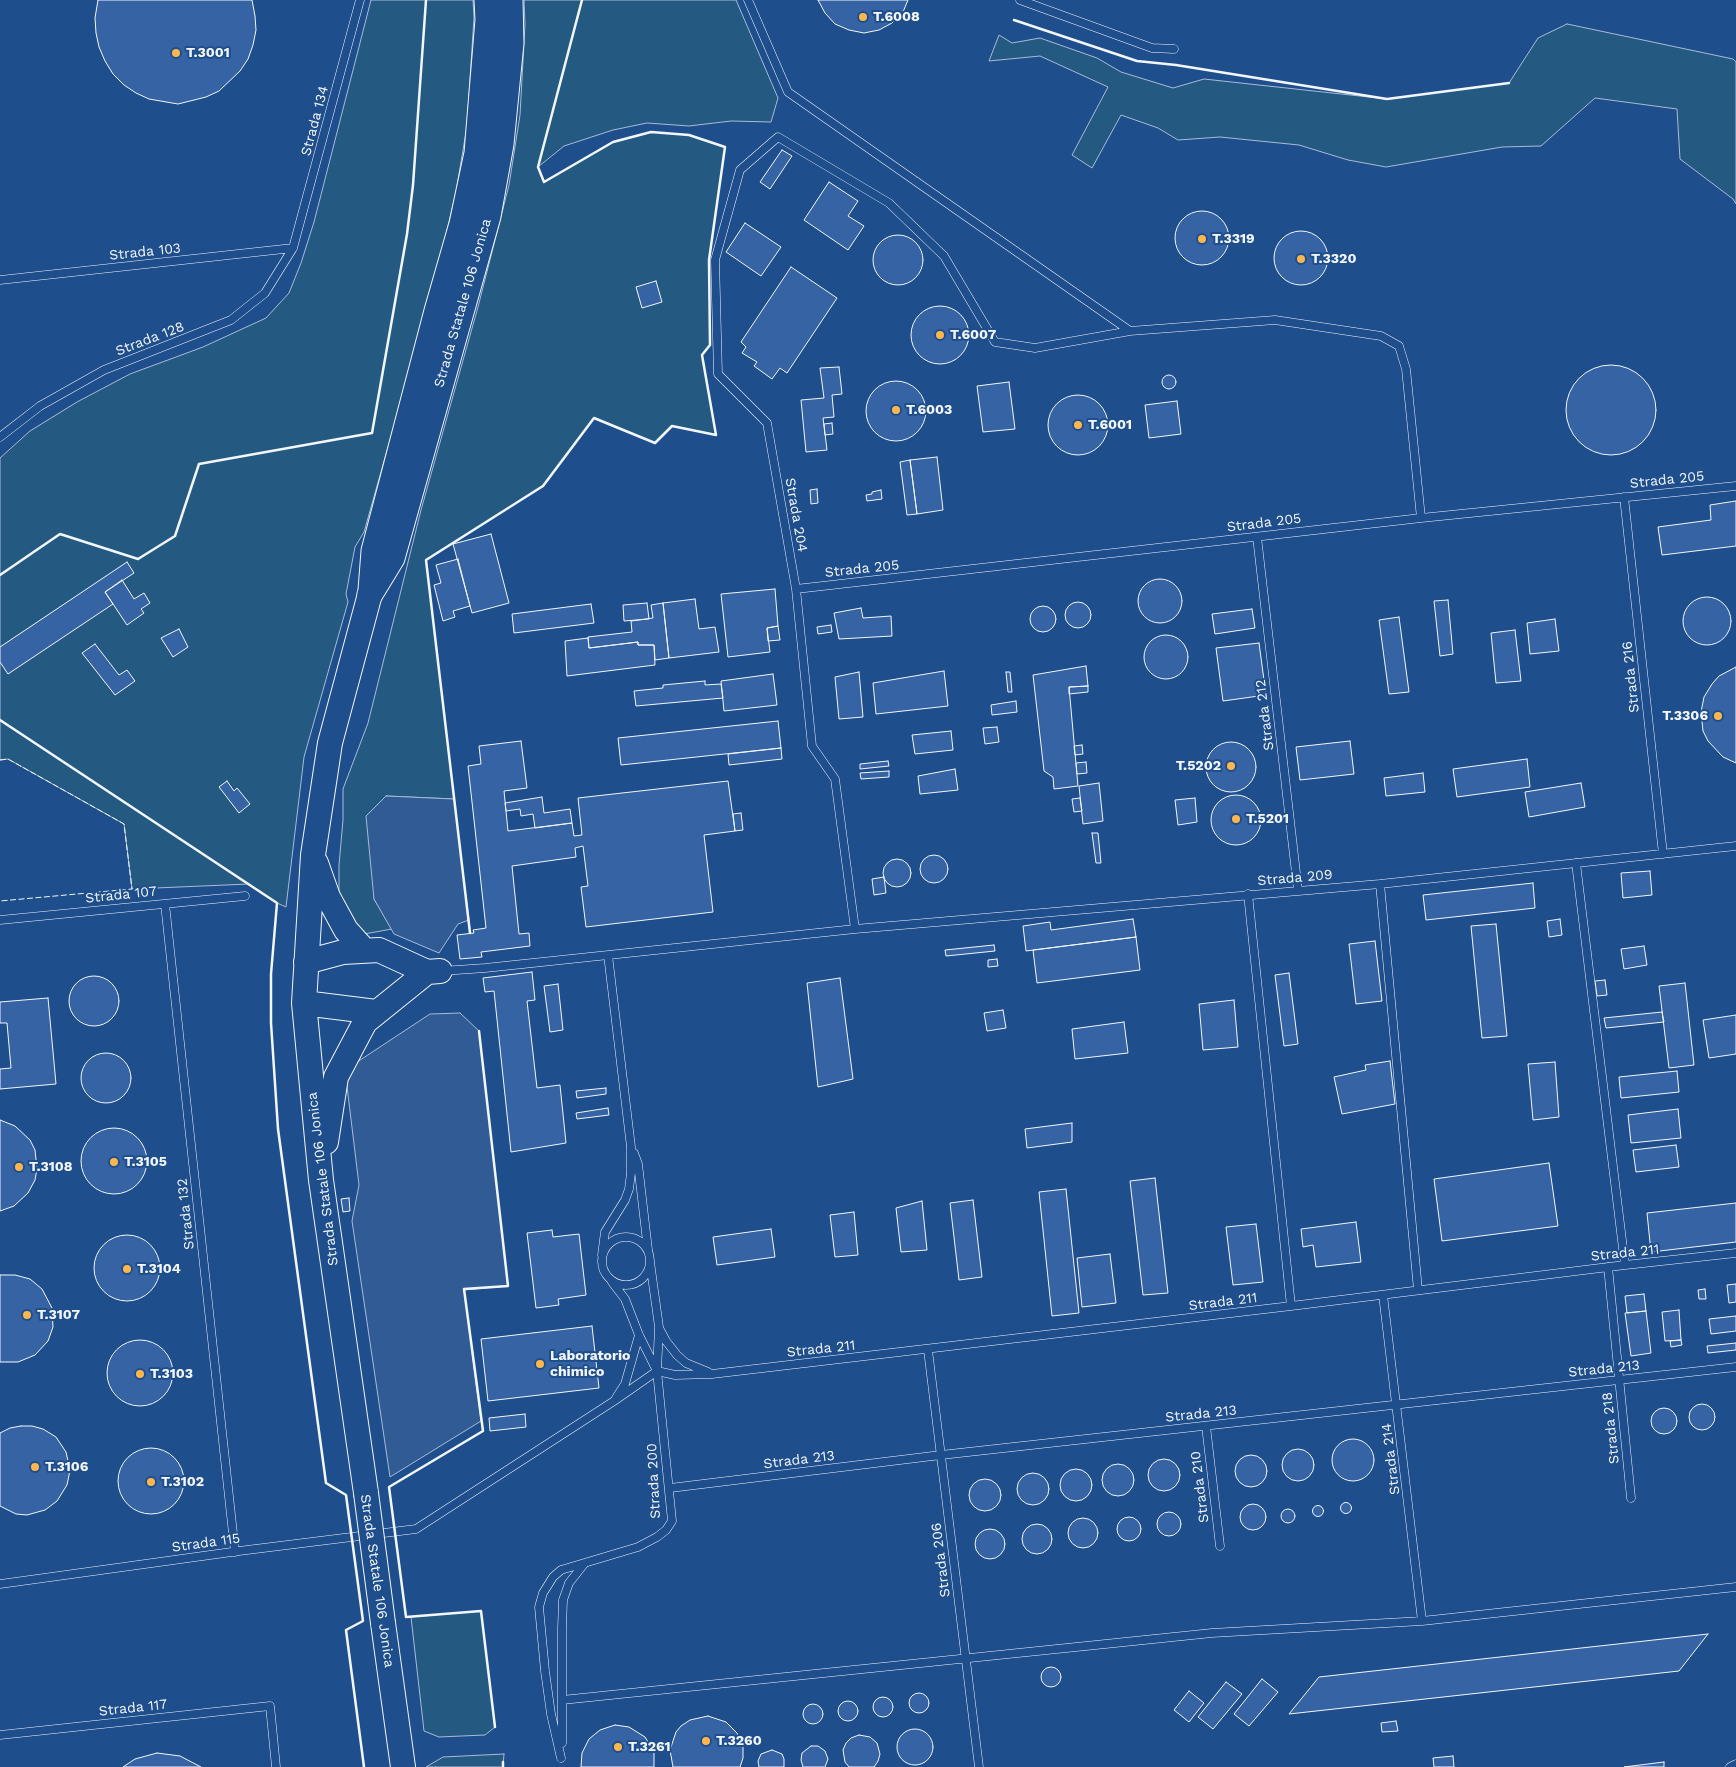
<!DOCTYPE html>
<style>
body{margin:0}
canvas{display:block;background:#1f4e8c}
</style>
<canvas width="1736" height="1767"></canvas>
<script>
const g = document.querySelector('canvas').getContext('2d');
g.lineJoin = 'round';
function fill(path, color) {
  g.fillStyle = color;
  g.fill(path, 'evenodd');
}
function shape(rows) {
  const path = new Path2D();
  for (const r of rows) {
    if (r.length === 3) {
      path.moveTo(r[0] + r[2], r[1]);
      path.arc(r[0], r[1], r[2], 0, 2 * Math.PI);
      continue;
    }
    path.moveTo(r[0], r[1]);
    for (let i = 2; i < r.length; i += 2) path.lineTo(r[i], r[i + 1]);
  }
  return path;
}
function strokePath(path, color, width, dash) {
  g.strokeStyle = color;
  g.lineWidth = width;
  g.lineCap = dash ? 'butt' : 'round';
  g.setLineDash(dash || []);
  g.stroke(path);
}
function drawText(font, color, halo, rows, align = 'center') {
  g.font = font + ' "Work Sans",sans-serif';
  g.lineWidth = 4;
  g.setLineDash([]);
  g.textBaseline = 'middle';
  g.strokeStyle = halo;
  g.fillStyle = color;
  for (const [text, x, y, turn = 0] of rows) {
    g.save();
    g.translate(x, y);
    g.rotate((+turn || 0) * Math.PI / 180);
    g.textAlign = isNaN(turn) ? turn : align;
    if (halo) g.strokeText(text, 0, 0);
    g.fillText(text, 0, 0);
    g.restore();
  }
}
const green = shape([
 [371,0,473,0,474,17,467,126,456,192,435,281,364,532,355,547,346,594,348,602,304,757,286,907,277,903,249,884,132,889,124,824,8,759,0,760,0,458,30,431,77,402,130,374,203,347,266,318,289,293,301,263,314,222,371,0],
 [524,0,736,0,778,98,771,122,731,121,689,126,647,123,613,130,564,146,538,167,544,182,613,142,651,132,689,135,725,147,709,260,710,345,702,355,716,435,672,426,655,443,594,418,543,486,426,560,454,799,386,796,374,899,392,929,364,934,354,930,339,895,339,865,343,820,343,789,368,723,421,510,478,307,509,185,520,115,525,24,524,0],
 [1567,24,1733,59,1736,62,1736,204,1733,199,1680,159,1677,109,1595,98,1541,146,1502,147,1386,167,1348,160,1299,145,1220,137,1178,140,1158,128,1121,115,1092,168,1072,155,1108,87,1040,56,989,61,999,35,1012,43,1040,38,1097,58,1121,72,1173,88,1204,79,1387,99,1509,83,1538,38,1567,24],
 [481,1611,495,1727,485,1735,439,1737,424,1731,411,1617,481,1611],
 [504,1754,503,1767,426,1767,443,1757,504,1754]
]);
fill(green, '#245a82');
strokePath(green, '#a8bbd7', 1);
const parking = shape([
 [386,796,454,799,469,920,458,924,439,953,394,934,374,899,366,816,386,796],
 [460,1013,479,1031,508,1286,464,1290,481,1421,390,1477,352,1221,359,1185,345,1070,430,1014,460,1013]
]);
fill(parking, '#305b95');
strokePath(parking, '#a8bbd7', 1);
const building = shape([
 [98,0,252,0,255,16,256,30,253,45,248,59,240,71,219,91,206,97,178,104,149,99,136,93,124,85,113,74,105,61,99,47,96,33,95,18,98,0],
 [818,0,908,0,903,12,892,23,879,30,864,33,849,30,835,24,825,13,818,0],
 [782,150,792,156,770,189,760,182,782,150],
 [829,182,858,201,848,216,864,226,848,250,804,220,829,182],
 [1202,238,27],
 [745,223,781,247,761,276,726,252,745,223],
 [1301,258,27],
 [898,260,25],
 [791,267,837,298,787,373,780,368,772,379,754,366,757,362,742,353,746,347,741,342,791,267],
 [656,281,662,302,642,308,636,287,656,281],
 [940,335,29],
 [1611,410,45],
 [839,367,842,394,832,395,834,417,823,418,827,450,806,452,801,400,824,398,820,368,839,367],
 [1169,382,7],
 [896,411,30],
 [1009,382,1015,429,983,432,977,386,1009,382],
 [1078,425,30],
 [1177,401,1181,434,1149,438,1145,405,1177,401],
 [832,423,833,434,825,435,824,424,832,423],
 [937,457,943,510,917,514,910,460,937,457],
 [910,460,917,514,907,515,900,462,910,460],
 [817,489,818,503,811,504,810,490,817,489],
 [881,490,882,499,867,501,866,495,872,494,872,492,881,490],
 [1736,501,1736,546,1662,555,1658,527,1711,520,1710,505,1736,501],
 [491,534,509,603,472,613,453,544,491,534],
 [458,559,470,606,453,611,455,617,443,621,434,585,441,583,436,565,458,559],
 [127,562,134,573,105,592,113,604,8,674,0,662,0,647,127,562],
 [1160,601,22],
 [122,580,134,599,144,593,150,603,141,609,144,613,127,625,105,592,122,580],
 [775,589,778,626,767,628,770,652,728,657,721,594,775,589],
 [1707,621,24],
 [695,599,699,629,715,627,719,652,669,658,663,603,695,599],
 [1448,600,1453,654,1440,656,1434,601,1448,600],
 [1078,615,13],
 [647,603,649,619,624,621,623,605,647,603],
 [663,603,669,658,655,660,654,645,638,645,638,642,589,648,588,637,632,632,631,621,653,618,651,605,663,603],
 [591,604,594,623,514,633,512,614,591,604],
 [1043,619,13],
 [861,608,863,618,891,616,892,636,839,639,834,613,861,608],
 [1252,609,1255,628,1215,634,1212,614,1252,609],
 [1399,617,1409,692,1389,694,1379,620,1399,617],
 [1555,619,1559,651,1530,654,1527,623,1555,619],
 [831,625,832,632,818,634,817,627,831,625],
 [778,626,780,640,768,641,767,628,778,626],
 [179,629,188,647,173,657,161,638,179,629],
 [1515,630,1521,681,1496,683,1491,633,1515,630],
 [1166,657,22],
 [588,638,589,648,638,642,638,645,654,645,655,665,567,676,565,641,588,638],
 [1259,643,1266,695,1223,701,1216,648,1259,643],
 [95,644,119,675,127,670,135,681,115,695,82,653,95,644],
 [1086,666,1088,686,1069,687,1078,786,1054,789,1053,777,1044,771,1033,675,1086,666],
 [1736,667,1736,763,1723,757,1708,741,1703,731,1701,712,1704,697,1712,684,1719,676,1736,667],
 [944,671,948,706,876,714,873,683,944,671],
 [859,672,863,717,839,719,835,677,859,672],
 [1006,672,1010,672,1012,692,1008,692,1006,672],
 [773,674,777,705,724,711,721,681,773,674],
 [705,681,705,685,721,684,723,698,636,706,634,691,663,688,663,685,705,681],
 [1088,686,1088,692,1069,694,1069,687,1088,686],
 [1016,701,1017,712,992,715,991,705,1016,701],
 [778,721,781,748,621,765,618,738,778,721],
 [997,727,999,742,985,744,983,728,997,727],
 [951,731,953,750,915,754,912,735,951,731],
 [521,741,527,788,504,791,508,831,572,823,574,836,582,835,578,798,728,781,735,831,704,835,713,912,586,927,581,887,588,886,583,846,575,848,576,857,512,866,519,934,529,933,530,946,481,952,482,957,460,959,457,935,474,933,473,930,486,928,468,766,481,764,479,746,521,741],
 [1350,741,1354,774,1300,780,1296,747,1350,741],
 [1231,767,25],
 [1082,745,1083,754,1075,755,1074,746,1082,745],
 [781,748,782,759,729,765,728,754,781,748],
 [1527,759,1530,787,1457,797,1453,769,1527,759],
 [888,761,889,766,860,769,860,764,888,761],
 [1086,762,1087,773,1077,774,1076,763,1086,762],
 [955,769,958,790,920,794,918,776,955,769],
 [889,771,889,777,861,779,860,773,889,771],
 [1423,773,1425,792,1386,796,1384,778,1423,773],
 [227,781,234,791,237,788,250,804,239,813,219,787,227,781],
 [1099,783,1103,821,1083,824,1079,786,1099,783],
 [1581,783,1585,807,1529,817,1525,792,1581,783],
 [1236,820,25],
 [542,797,544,813,570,809,572,823,535,828,533,814,521,816,520,809,506,811,505,803,542,797],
 [1080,798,1082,811,1074,812,1072,799,1080,798],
 [1195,798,1197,822,1178,825,1175,800,1195,798],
 [741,813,743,830,735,831,733,814,741,813],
 [1092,833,1098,833,1101,863,1096,863,1092,833],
 [934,869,14],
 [897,873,14],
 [1650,871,1652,895,1623,898,1621,873,1650,871],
 [884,877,886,893,874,895,872,879,884,877],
 [1533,883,1535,908,1426,920,1423,895,1533,883],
 [1133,919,1136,937,1026,951,1023,926,1050,922,1051,930,1133,919],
 [1560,919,1562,935,1549,937,1547,921,1560,919],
 [1496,924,1507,1036,1482,1038,1471,926,1496,924],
 [1136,937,1140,970,1037,983,1033,950,1136,937],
 [1375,941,1382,1001,1356,1004,1349,944,1375,941],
 [994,945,995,951,946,956,945,950,994,945],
 [1644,946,1647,965,1624,969,1621,949,1644,946],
 [997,959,998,966,988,967,988,960,997,959],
 [532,972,535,1000,527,1001,537,1088,560,1085,566,1143,511,1152,494,991,485,992,483,978,532,972],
 [1289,973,1298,1044,1284,1046,1275,975,1289,973],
 [94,1001,25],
 [840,978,853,1079,818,1087,807,983,840,978],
 [1605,980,1607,995,1597,996,1595,981,1605,980],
 [1685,983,1694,1065,1669,1068,1659,986,1685,983],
 [558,984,563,1030,550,1032,544,986,558,984],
 [48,998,56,1084,0,1089,0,1069,11,1068,7,1023,0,1023,0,1002,48,998],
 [1234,1000,1238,1047,1203,1050,1199,1004,1234,1000],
 [1003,1010,1006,1028,987,1031,984,1013,1003,1010],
 [1662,1012,1664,1022,1606,1028,1604,1018,1662,1012],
 [1736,1015,1736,1054,1709,1058,1703,1020,1736,1015],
 [1124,1022,1128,1053,1075,1059,1072,1029,1124,1022],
 [106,1078,25],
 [1390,1061,1395,1104,1342,1114,1334,1077,1366,1070,1365,1065,1390,1061],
 [1555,1062,1559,1117,1533,1120,1528,1064,1555,1062],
 [1677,1071,1679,1092,1621,1098,1619,1077,1677,1071],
 [606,1088,606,1094,577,1098,576,1091,606,1088],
 [608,1108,609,1115,577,1119,576,1113,608,1108],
 [1678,1109,1681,1138,1631,1143,1628,1115,1678,1109],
 [0,1120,15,1126,30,1140,35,1150,37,1169,35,1180,28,1193,14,1206,0,1211,0,1120],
 [1072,1123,1072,1142,1027,1148,1025,1129,1072,1123],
 [114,1161,33],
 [1676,1145,1679,1167,1636,1172,1633,1150,1676,1145],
 [1549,1163,1558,1226,1442,1241,1434,1179,1549,1163],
 [1155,1178,1168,1293,1143,1295,1130,1181,1155,1178],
 [1066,1189,1079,1313,1052,1316,1039,1192,1066,1189],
 [349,1198,350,1211,343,1212,341,1199,349,1198],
 [973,1200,982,1277,959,1280,950,1203,973,1200],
 [922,1201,927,1250,901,1252,896,1208,922,1201],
 [1736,1203,1736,1242,1651,1252,1647,1213,1736,1203],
 [854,1212,858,1255,835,1257,830,1215,854,1212],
 [1356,1222,1361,1262,1316,1267,1313,1245,1303,1247,1301,1229,1356,1222],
 [1256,1224,1263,1282,1233,1285,1226,1227,1256,1224],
 [771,1229,775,1257,717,1265,713,1237,771,1229],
 [552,1230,553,1237,579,1234,586,1295,558,1299,559,1305,536,1308,527,1233,552,1230],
 [127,1268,33],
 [1110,1254,1116,1303,1082,1307,1077,1258,1110,1254],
 [0,1275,15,1275,30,1279,42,1289,52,1308,53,1327,48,1341,35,1355,18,1362,0,1362,0,1275],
 [1736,1284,1736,1302,1729,1303,1727,1285,1736,1284],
 [1705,1289,1706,1299,1699,1299,1698,1290,1705,1289],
 [1644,1294,1646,1311,1627,1313,1625,1296,1644,1294],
 [1679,1310,1681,1340,1665,1341,1662,1312,1679,1310],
 [1646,1311,1651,1353,1631,1356,1625,1313,1646,1311],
 [1736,1316,1736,1331,1711,1334,1709,1319,1736,1316],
 [592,1326,599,1388,488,1401,481,1339,592,1326],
 [140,1373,33],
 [1681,1340,1682,1345,1671,1347,1670,1341,1681,1340],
 [1736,1343,1736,1350,1708,1353,1707,1346,1736,1343],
 [1702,1417,13],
 [1664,1421,13],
 [525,1414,526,1427,490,1431,489,1418,525,1414],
 [21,1426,32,1426,43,1429,56,1437,66,1452,70,1470,67,1485,57,1501,45,1510,27,1515,16,1514,0,1506,0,1433,10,1428,21,1426],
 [1353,1460,21],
 [151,1481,33],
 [1298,1465,16],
 [1251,1471,16],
 [1164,1475,16],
 [1118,1480,16],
 [1076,1485,16],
 [1033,1489,16],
 [985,1495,16],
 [1346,1508,5.5],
 [1253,1517,13],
 [1318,1511,5.5],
 [1288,1516,7],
 [1169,1524,12],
 [1129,1529,12],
 [1083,1533,15],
 [1037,1539,15],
 [990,1544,15],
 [1708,1634,1679,1671,1289,1714,1319,1677,1708,1634],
 [1051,1677,10],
 [1262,1679,1278,1692,1249,1726,1234,1714,1262,1679],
 [1226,1682,1242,1694,1213,1729,1198,1717,1226,1682],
 [1189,1691,1204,1703,1189,1722,1174,1710,1189,1691],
 [919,1703,10],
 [883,1707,10],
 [848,1711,10],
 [813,1714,10],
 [708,1716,726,1722,737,1733,743,1747,743,1758,740,1767,673,1767,670,1750,676,1732,681,1726,690,1720,708,1716],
 [1396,1721,1398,1731,1382,1732,1381,1723,1396,1721],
 [615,1725,629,1727,645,1737,654,1752,654,1767,581,1767,582,1753,589,1739,600,1730,615,1725],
 [915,1747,18],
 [859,1735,870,1737,877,1743,880,1754,878,1761,874,1767,849,1767,845,1762,843,1750,846,1743,851,1738,859,1735],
 [811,1746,818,1746,825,1751,828,1759,825,1767,803,1767,801,1760,802,1753,811,1746],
 [772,1750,782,1754,784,1759,784,1767,759,1767,758,1761,761,1754,772,1750],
 [157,1753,180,1756,201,1767,123,1767,135,1759,157,1753],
 [1453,1756,1454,1767,1434,1767,1433,1758,1453,1756],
 [1664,1762,1664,1767,1624,1767,1664,1762]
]);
fill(building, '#3563a3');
strokePath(building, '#f2f6ff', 1);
const service = shape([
 [748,0,788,92,1130,331,1275,320,1381,336,1399,346,1406,369,1421,518],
 [1020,0,1152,48,1174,49],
 [0,280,293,248],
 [0,437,40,406,104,370,231,320,265,293,293,248,360,0],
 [1624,497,1663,854],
 [1257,537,1298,890],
 [796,589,1421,518,1736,486],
 [1576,863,1625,1265],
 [1380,884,1418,1290],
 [1248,894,1291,1306],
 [165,904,235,1552],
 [0,920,245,896],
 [855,929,835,779,812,746,796,589,767,423,718,374,715,260,740,170,778,137,889,203,944,256,995,342,1035,348,1130,331],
 [442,971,485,968,855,929,1380,884,1736,846],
 [634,1153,638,1164,648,1250],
 [626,1261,24],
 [602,1255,605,1232,625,1200,629,1189,631,1173,631,1147,608,955],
 [1608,1267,1631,1498],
 [612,1282,625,1299,639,1335,656,1369],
 [1383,1295,1422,1621],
 [659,1328,666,1341,677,1355,686,1363,708,1372],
 [928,1350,979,1767],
 [657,1371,675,1375,712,1374,1291,1306,1625,1265,1736,1253],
 [616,1398,625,1384,639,1335],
 [1206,1426,1220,1546],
 [670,1488,941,1455,1736,1367],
 [0,1584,239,1551,416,1529,614,1401,657,1371],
 [562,1700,1212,1633,1422,1621,1736,1587],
 [0,1735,270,1706,276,1767],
 [562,1743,562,1628,563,1600,569,1583,584,1564],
 [561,1758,551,1714,545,1671,539,1607,543,1593,553,1577,561,1570,638,1547,657,1537,666,1530,672,1521,657,1371,659,1327,650,1262],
 [1730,1767,1736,1764]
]);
const primary = shape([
 [316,863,328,897,346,930,364,950],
 [306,962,343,952,379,950,427,972,440,971],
 [304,1003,376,1012],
 [326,1142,336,1077,365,1022,427,972],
 [366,1493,321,1180,304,1003,313,855,330,743,370,594],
 [383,1623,403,1767]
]);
const trunk = shape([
 [371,590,374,551,437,311,462,224,477,153,488,20,487,0],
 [370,594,392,558,488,216,501,144,511,43,510,0]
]);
strokePath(service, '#f2f6ff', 9);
strokePath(primary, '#f2f6ff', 26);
strokePath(trunk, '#f2f6ff', 27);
strokePath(service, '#1f4e8c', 8);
strokePath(primary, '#1f4e8c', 24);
strokePath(trunk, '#1f4e8c', 25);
const primaryBridge = shape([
 [366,1493,383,1623]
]);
strokePath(primaryBridge, '#f2f6ff', 26, []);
strokePath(primaryBridge, '#1f4e8c', 24);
strokePath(shape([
 [0,760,8,759,124,824,132,889,0,901]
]), '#f2f6ff', 1, [6, 2.5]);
strokePath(shape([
 [1014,20,1137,61,1176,65,1387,99,1509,83],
 [0,575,60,534,138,559,175,536,199,464,372,433,407,234,413,185,426,0],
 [0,720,277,903,271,974,271,1023,278,1129,326,1483,346,1495,363,1621,346,1630,364,1767],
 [470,933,426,560,543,486,594,418,655,443,672,426,716,435,702,355,710,345,709,260,725,147,689,135,651,132,613,142,544,182,538,167,582,0],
 [479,1031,508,1286,464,1289,483,1431,389,1487,406,1617,481,1611,495,1727],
 [503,1762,503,1767]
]), '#f2f6ff', 2.5);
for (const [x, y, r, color] of [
 [863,17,5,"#ffb74d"],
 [176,53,5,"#ffb74d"],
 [1202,239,5,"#ffb74d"],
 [1301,259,5,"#ffb74d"],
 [940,335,5,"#ffb74d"],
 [896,410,5,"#ffb74d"],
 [1078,425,5,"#ffb74d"],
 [1718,716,5,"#ffb74d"],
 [1231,766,5,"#ffb74d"],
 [1236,819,5,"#ffb74d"],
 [114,1162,5,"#ffb74d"],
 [19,1167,5,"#ffb74d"],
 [127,1269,5,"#ffb74d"],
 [27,1315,5,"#ffb74d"],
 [540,1364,5,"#ffb74d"],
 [140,1374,5,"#ffb74d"],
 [35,1467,5,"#ffb74d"],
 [151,1482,5,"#ffb74d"],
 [706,1741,5,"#ffb74d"],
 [618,1747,5,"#ffb74d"]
]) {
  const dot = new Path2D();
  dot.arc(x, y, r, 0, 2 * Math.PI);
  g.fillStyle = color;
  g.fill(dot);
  strokePath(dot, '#1f4e8c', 2);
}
drawText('bold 14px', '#f2f6ff', '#1f4e8c', [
 ["T.6008",873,17],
 ["T.3001",186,53],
 ["T.3319",1212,239],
 ["T.3320",1311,259],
 ["T.6007",950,335],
 ["T.6003",906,410],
 ["T.6001",1088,425],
 ["T.3306",1708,716,"right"],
 ["T.5202",1221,766,"right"],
 ["T.5201",1246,819],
 ["T.3105",124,1162],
 ["T.3108",29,1167],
 ["T.3104",137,1269],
 ["T.3107",37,1315],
 ["Laboratorio",550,1356],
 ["chimico",550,1372],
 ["T.3103",150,1374],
 ["T.3106",45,1467],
 ["T.3102",161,1482],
 ["T.3260",716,1741],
 ["T.3261",628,1747]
], 'left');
drawText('14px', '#f2f6ff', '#1f4e8c', [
 ["Strada 134",315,121,-75],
 ["Strada 103",145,252,-6],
 ["Strada Statale 106 Jonica",463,303,-74],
 ["Strada 128",150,339,-21],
 ["Strada 205",1667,480,-6],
 ["Strada 204",796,515,80],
 ["Strada 205",1264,523,-7],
 ["Strada 205",862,569,-6],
 ["Strada 216",1631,677,-96],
 ["Strada 212",1265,715,-97],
 ["Strada 209",1295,878,-5],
 ["Strada 107",121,895,-6],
 ["Strada Statale 106 Jonica",323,1179,-97],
 ["Strada 132",186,1214,-96],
 ["Strada 211",1625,1253,-6],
 ["Strada 211",1223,1302,-7],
 ["Strada 211",821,1349,-6],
 ["Strada 213",1604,1369,-6],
 ["Strada 213",1201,1414,-6],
 ["Strada 218",1611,1428,-96],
 ["Strada 214",1391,1459,-97],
 ["Strada 213",799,1460,-7],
 ["Strada 200",654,1481,-93],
 ["Strada 210",1200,1487,-97],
 ["Strada 115",206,1543,-8],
 ["Strada 206",941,1560,-97],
 ["Strada Statale 106 Jonica",377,1581,82],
 ["Strada 117",133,1708,-6]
]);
</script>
